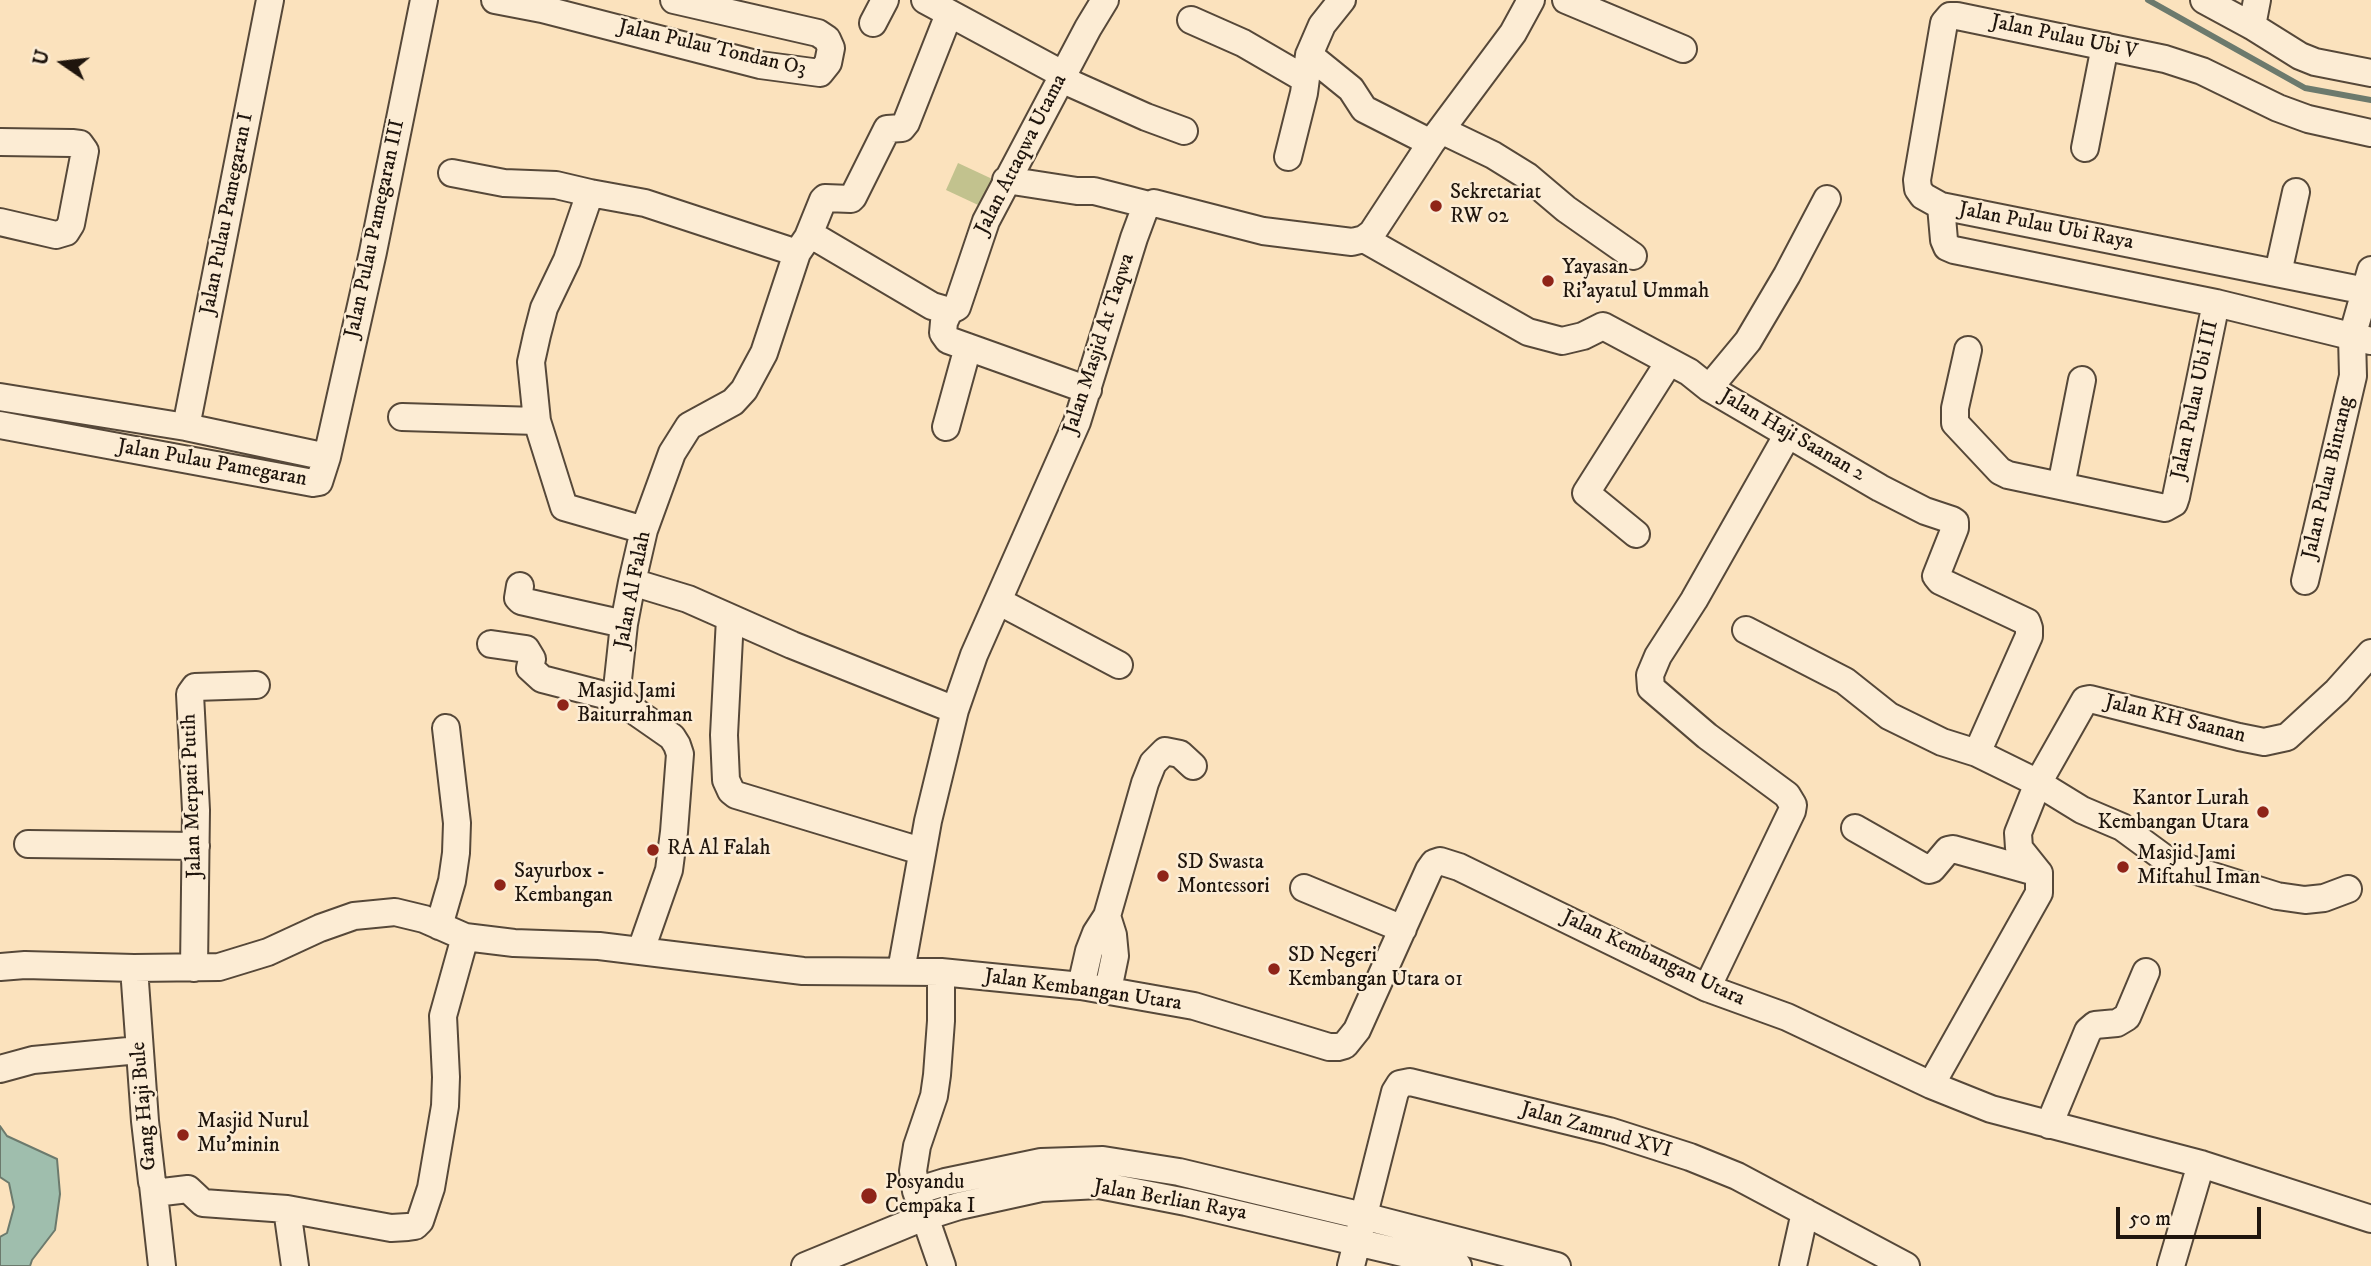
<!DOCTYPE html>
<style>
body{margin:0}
#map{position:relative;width:2371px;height:1266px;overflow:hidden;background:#fbe2bd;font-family:"IM FELL DW Pica",serif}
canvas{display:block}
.north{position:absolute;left:28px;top:28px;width:70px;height:70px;-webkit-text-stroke:5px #fcecd4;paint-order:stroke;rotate:284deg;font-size:19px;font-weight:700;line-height:28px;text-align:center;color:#1f150d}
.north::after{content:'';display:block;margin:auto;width:24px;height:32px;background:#1f150d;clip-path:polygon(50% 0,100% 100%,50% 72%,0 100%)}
.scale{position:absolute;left:2116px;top:1207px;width:145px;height:32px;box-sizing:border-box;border:4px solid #1f150d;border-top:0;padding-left:9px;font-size:21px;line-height:24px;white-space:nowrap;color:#1f150d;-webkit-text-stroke:5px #fcecd4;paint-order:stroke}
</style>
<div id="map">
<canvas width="2371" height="1266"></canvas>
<div class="north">U</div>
<div class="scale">50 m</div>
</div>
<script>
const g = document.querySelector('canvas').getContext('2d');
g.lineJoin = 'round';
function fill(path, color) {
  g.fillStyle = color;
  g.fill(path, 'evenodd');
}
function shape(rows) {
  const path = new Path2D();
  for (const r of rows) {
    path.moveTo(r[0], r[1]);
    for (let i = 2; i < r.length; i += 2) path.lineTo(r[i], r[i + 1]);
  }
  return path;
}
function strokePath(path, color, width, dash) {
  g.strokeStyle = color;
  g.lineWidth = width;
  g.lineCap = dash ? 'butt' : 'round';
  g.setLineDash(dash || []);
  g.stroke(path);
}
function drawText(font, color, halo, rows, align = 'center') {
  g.font = font + ' "IM FELL DW Pica",serif';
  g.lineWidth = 5;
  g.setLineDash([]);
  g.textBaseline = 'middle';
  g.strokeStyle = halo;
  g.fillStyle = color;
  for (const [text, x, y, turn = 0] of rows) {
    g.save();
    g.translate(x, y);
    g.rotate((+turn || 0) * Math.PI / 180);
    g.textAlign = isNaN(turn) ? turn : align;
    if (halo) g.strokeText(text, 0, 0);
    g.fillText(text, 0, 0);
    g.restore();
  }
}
fill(shape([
 [958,163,1003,184,991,211,946,190]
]), '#c2c28e');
const water = shape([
 [0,1126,7,1136,57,1159,60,1194,55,1230,32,1260,30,1266,0,1266,0,1237,7,1233,14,1207,9,1183,0,1177,0,1126]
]);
fill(water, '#9fbead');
strokePath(water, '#6c7a6d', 2);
strokePath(shape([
 [2148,0,2305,88,2371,100]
]), '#6c7a6d', 6);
const minor = shape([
 [495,0,542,9,760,65,820,73,828,63,831,48,827,39,818,33,674,0],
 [925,0,1064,75],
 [1566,0,1683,49],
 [2204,0,2252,26,2300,56,2315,62,2371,73],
 [1191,20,1243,43,1305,79],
 [873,23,885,0],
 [2252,26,2257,0],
 [1309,55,1351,89,1364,109,1431,143],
 [1061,79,1146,117,1184,131],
 [1441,130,1493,155,1527,176,1566,209,1633,256],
 [2371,133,2308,119,2278,108,2202,71,2165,59,1957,16,1950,16,1944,23,1917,180,1918,189,1923,196,1941,206,2371,292],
 [0,142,72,143,80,144,85,151,71,224,66,232,56,235,0,222],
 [2085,148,2105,46],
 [1288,157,1304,93,1309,55,1322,25,1342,0],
 [452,173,504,183,556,185,590,193],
 [1006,180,1077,191,1094,191,1149,205,1154,203,1263,231,1352,242,1364,239,1372,233,1431,143,1513,33,1531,0],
 [1941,206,1944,240,1947,247,1954,250,2216,303,2371,341],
 [808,237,823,200,825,198,851,199,853,197,887,129,902,128,906,123,949,14],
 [1364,239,1528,332,1562,341,1583,336,1603,326,1689,372,1709,388,1880,488,1925,511,1952,520,1955,522,1955,528,1936,576,1940,581,2027,622,2029,628,2029,636,1977,753],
 [2278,273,2296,192],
 [949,311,944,322,943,333,948,340,1088,390],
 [1968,350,1955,408,1955,423,2000,471,2008,475,2165,508,2174,503,2176,497,2216,303],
 [1709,388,1748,341,1787,275,1827,199],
 [0,397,186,427,327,457],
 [402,417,537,421],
 [0,425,313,483,319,482,327,457,373,252,424,0],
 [186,427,270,0],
 [946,427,968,347],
 [2061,486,2082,380],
 [644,530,564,507,537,421,531,362,537,335,544,308,567,260,590,193,645,203,797,253],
 [1636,534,1586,493,1669,362],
 [2305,581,2353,376,2352,337,2371,270],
 [632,582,688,599,792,645,955,710],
 [520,586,518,598,521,601,624,624],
 [998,601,1119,665],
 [730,618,724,735,726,780,731,791,736,795,921,851],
 [1746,630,1845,681,1889,716,1942,742,1977,753,2038,783,2082,810,2122,827,2171,863,2277,896,2305,900,2324,898,2348,889],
 [491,644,526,649,532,659,530,668,542,679,616,698],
 [1855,828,1929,870,1932,869,1948,850,1953,849,2039,873],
 [28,844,196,846],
 [1304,888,1403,929],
 [1107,916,1113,935,1115,956,1108,990],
 [439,926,452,881,456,853,457,823,446,728],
 [641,950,669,870,674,832,680,754,677,745,672,737,616,698,624,624,632,582,644,530,672,453,689,426,733,402,744,390,764,353,797,253,808,237,820,240,932,306,949,311,957,307,986,221,1088,28,1105,0],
 [0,967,25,965,134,968,219,967,268,952,320,928,354,916,395,912,424,919,465,937,514,943,599,946,803,971,941,972,1081,986,1194,1006,1329,1047,1338,1047,1345,1045,1357,1030,1429,870,1434,863,1440,861,1459,867,1707,988,1787,1017,1931,1085,1991,1109,2201,1164,2371,1219],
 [134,968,145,1121,152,1182,156,1189,163,1192,188,1189,203,1203,287,1209,391,1228,408,1227,415,1226,420,1221,431,1188,445,1106,446,1077,443,1016,465,937],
 [194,968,196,810,190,694,195,687,256,685],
 [901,971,928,821,955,710,974,655,1077,422,1134,238,1144,211,1149,205],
 [941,972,941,1021,937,1075,934,1096,917,1146,913,1171,916,1191,942,1266],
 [1081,986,1089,951,1096,933,1107,916,1145,783,1153,763,1165,751,1180,754,1193,766],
 [1707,988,1792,811,1793,805,1787,795,1707,736,1651,688,1650,675,1658,656,1694,600,1788,434],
 [0,1069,33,1060,139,1050],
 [1931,1085,2039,893,2039,873,2019,848,2018,833,2038,783,2085,700,2090,699,2239,737,2264,742,2287,737,2337,691,2371,653],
 [2049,1125,2088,1031,2095,1025,2117,1023,2127,1017,2146,972],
 [153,1185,162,1266],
 [916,1191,945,1182,1041,1162,1103,1160,1179,1172,1363,1216,1557,1266],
 [287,1209,295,1266],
 [805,1266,924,1217,959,1206,1041,1188,1099,1185,1186,1202,1458,1266],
 [1351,1266,1395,1092,1400,1084,1410,1082,1609,1131,1690,1157,1737,1176,1906,1266],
 [1793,1266,1805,1212],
 [2171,1266,2201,1164]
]);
strokePath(minor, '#564839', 30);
strokePath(minor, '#fcecd4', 26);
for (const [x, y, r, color] of [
 [1436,206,7,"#8f2418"],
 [1548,281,7,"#8f2418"],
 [563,705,7,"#8f2418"],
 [2263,812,7,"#8f2418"],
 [653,850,7,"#8f2418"],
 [2123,867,7,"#8f2418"],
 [1163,876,7,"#8f2418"],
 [500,885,7,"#8f2418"],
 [1274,969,7,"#8f2418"],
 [183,1135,7,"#8f2418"],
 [869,1196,9,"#8f2418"]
]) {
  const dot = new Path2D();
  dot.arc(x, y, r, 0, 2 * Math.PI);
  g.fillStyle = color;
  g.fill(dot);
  strokePath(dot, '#fcecd4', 2.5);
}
drawText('21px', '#1f150d', '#fcecd4', [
 ["Jalan Pulau Ubi V",2064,38,12],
 ["Jalan Pulau Tondan O3",712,49,13],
 ["Jalan Attaqwa Utama",1022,155,-63],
 ["Jalan Pulau Pamegaran I",228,214,-79],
 ["Jalan Pulau Ubi Raya",2046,227,11],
 ["Jalan Pulau Pamegaran III",376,229,-78],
 ["Jalan Masjid At Taqwa",1100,344,-72],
 ["Jalan Pulau Ubi III",2196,400,-78],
 ["Jalan Haji Saanan 2",1792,436,30],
 ["Jalan Pulau Pamegaran",212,464,10],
 ["Jalan Pulau Bintang",2329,478,-77],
 ["Jalan Al Falah",634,590,-79],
 ["Jalan KH Saanan",2175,720,14],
 ["Jalan Merpati Putih",193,796,-92],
 ["Jalan Kembangan Utara",1653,959,25],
 ["Jalan Kembangan Utara",1083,991,8],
 ["Gang Haji Bule",145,1106,-95],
 ["Jalan Zamrud XVI",1596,1131,16],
 ["Jalan Berlian Raya",1170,1201,10]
]);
drawText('21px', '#1f150d', '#fcecd4', [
 ["Sekretariat",1450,194],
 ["RW 02",1450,218],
 ["Yayasan",1562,269],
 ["Ri'ayatul Ummah",1562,293],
 ["Masjid Jami",577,693],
 ["Baiturrahman",577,717],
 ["Kantor Lurah",2249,800,"right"],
 ["Kembangan Utara",2249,824,"right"],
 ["RA Al Falah",667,850],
 ["Masjid Jami",2137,855],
 ["Miftahul Iman",2137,879],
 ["SD Swasta",1177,864],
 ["Montessori",1177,888],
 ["Sayurbox -",514,873],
 ["Kembangan",514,897],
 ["SD Negeri",1288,957],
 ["Kembangan Utara 01",1288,981],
 ["Masjid Nurul",197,1123],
 ["Mu'minin",197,1147],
 ["Posyandu",885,1184],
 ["Cempaka I",885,1208]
], 'left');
</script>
